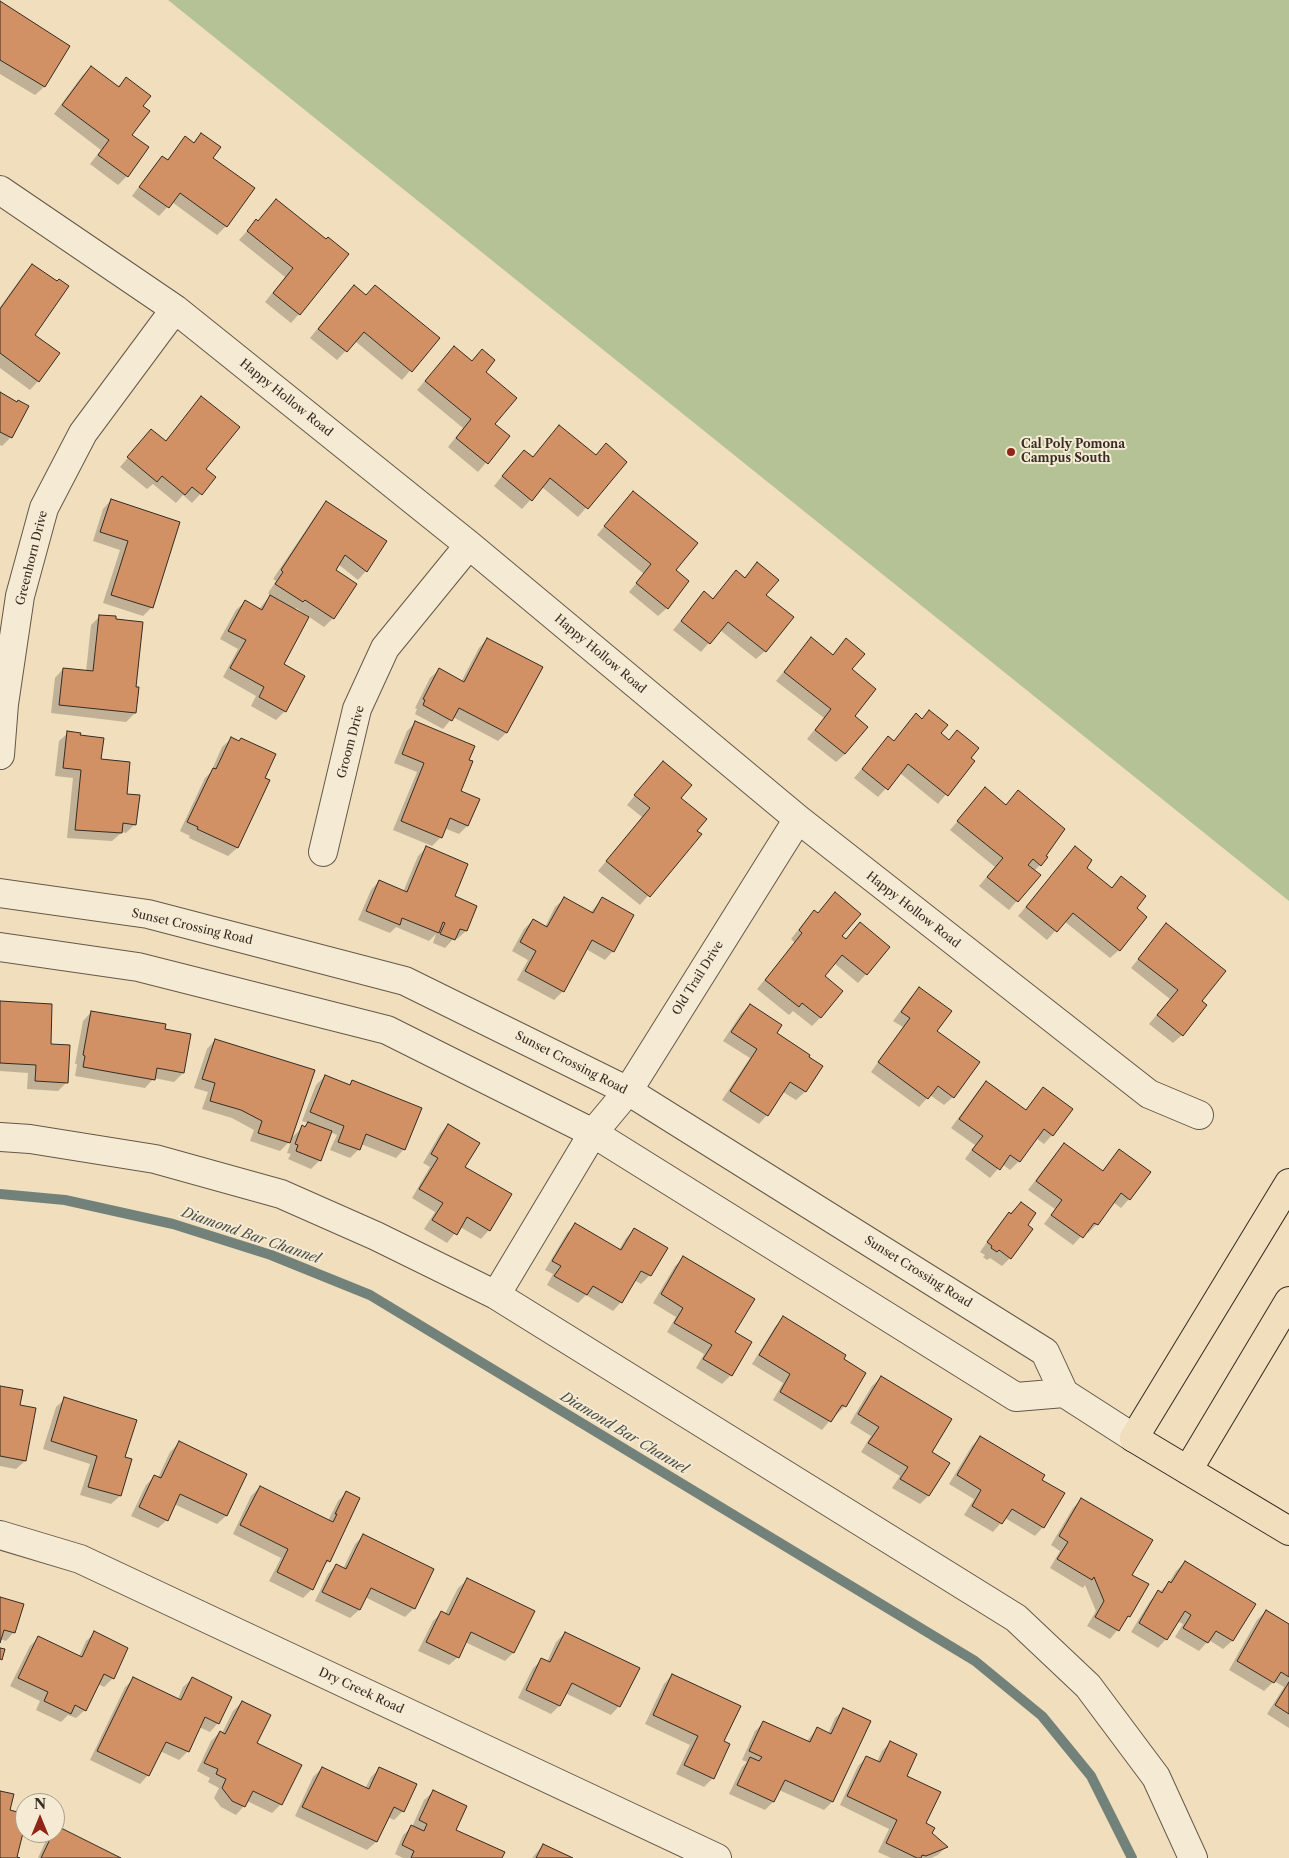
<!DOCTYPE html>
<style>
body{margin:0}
#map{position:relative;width:1289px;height:1858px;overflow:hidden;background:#f0debc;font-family:"Libre Caslon Text",serif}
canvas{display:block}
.north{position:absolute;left:15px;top:1793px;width:50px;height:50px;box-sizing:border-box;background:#f5ead3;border:1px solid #a89e8d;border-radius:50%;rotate:0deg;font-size:14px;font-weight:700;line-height:20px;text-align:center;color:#352c23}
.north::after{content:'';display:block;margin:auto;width:18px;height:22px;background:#8f2418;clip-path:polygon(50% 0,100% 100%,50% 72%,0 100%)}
</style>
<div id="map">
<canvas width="1289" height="1858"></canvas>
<div class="north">N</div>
</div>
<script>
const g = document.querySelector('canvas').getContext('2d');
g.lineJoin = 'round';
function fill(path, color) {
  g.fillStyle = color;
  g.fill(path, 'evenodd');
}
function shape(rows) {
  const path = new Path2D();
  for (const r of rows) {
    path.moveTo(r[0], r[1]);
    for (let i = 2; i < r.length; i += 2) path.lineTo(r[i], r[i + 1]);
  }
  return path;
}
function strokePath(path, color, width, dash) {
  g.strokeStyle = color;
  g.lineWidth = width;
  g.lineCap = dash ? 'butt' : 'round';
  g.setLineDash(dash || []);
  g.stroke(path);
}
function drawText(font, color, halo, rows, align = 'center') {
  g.font = font + ' "Libre Caslon Text",serif';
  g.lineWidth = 4;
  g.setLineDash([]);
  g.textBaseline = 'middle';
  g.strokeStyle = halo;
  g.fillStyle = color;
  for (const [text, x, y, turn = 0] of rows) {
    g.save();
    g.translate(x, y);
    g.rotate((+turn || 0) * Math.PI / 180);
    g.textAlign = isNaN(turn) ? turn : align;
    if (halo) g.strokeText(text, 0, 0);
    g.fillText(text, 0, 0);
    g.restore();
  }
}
fill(shape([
 [168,0,1289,0,1289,901]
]), '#b4c296');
fill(shape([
 [0,3,69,47,44,87,35,95,0,74],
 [91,68,117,87,126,79,142,106,130,135,147,148,127,176,118,185,90,164,101,150,54,114,82,76],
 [201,135,212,158,253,188,226,226,217,235,172,202,159,216,132,196,154,166,162,158,166,161,185,138,193,143],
 [256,221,326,241,299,314,291,323,265,302,285,277,239,240],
 [32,265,33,335,38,381,30,390,0,368,0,307,24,274],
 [345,295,365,296,438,338,402,380,355,341,337,360,310,338],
 [454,347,471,362,482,350,484,373,494,424,508,437,478,472,448,447,463,428,417,390],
 [0,394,11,437,2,446,0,445],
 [202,398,204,469,215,478,192,503,183,495,176,503,153,484,147,489,120,467,151,430,165,441],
 [559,427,595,456,626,462,578,517,542,487,522,509,494,486,515,460,532,458],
 [111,500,178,523,152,607,143,616,103,603,120,550,93,541,103,509],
 [625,501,675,570,667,608,658,616,629,592,644,574,597,535],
 [327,503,366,571,358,580,338,564,334,570,333,618,324,627,296,608,294,610,282,665,285,711,276,720,251,706,256,696,223,677,238,649,220,639,236,610,245,602,259,609,271,595,268,593,276,581,273,579,318,512],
 [757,564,765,595,765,651,756,659,720,630,701,652,673,630,704,593,712,599,736,572,744,578],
 [100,616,135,688,138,688,135,713,126,722,51,713,55,678,63,669,86,672,91,625],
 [487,639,541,668,506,733,498,741,453,717,443,729,415,714,417,709,415,708,430,678,439,670,461,682,479,648],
 [846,640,853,716,845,754,836,762,807,739,824,718,776,681,803,648,832,656],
 [929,712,939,734,973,761,938,804,900,773,878,797,854,778,888,738,893,742,908,724,921,720],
 [415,723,459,792,467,826,459,834,444,828,441,837,432,846,393,830,417,772,394,763,407,731],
 [68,733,100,760,125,795,135,824,126,833,122,832,112,841,67,838,73,778,55,776,59,741],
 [231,739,263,778,268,781,237,848,228,856,189,838,190,836,180,831,205,778,211,772,222,747],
 [655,771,679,798,696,831,700,834,640,905,598,871,642,817,627,805],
 [985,789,1044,856,1040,865,1034,871,1039,875,1009,910,979,886,995,867,950,830],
 [427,847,453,897,466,931,457,939,454,938,445,948,433,943,436,934,429,941,396,927,390,933,358,920,371,890,379,881,403,892,418,856],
 [1075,848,1085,868,1111,889,1121,878,1135,908,1119,950,1110,958,1064,921,1047,940,1018,916],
 [835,894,841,936,866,974,858,983,834,963,823,977,820,1018,812,1026,793,1011,789,1015,757,989,795,943,791,939,806,920,815,912,817,914],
 [564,899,590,913,602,899,613,951,605,960,586,949,563,991,554,1000,517,980,528,960,512,951,524,929,533,920,545,927,555,907],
 [1166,925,1200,1001,1182,1035,1173,1043,1149,1024,1170,999,1131,968],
 [919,989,935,1031,953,1097,944,1105,930,1095,919,1107,871,1072,903,1027,893,1021,910,998],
 [0,1002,49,1045,67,1082,58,1091,27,1089,28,1073,0,1071],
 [750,1005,776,1033,821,1066,805,1092,796,1100,783,1092,767,1115,759,1124,722,1100,750,1058,723,1041,741,1014],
 [91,1012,190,1035,183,1073,174,1082,154,1078,145,1088,75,1076,77,1064,75,1064,83,1021],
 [215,1040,290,1139,308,1123,302,1121,316,1085,325,1076,349,1085,352,1082,404,1149,396,1158,361,1144,359,1149,350,1158,330,1150,337,1135,330,1132,320,1160,311,1169,288,1159,291,1154,287,1153,292,1139,280,1151,250,1141,254,1130,232,1118,202,1109,208,1092,194,1088,207,1049],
 [986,1082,1025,1111,1043,1089,1052,1135,1044,1144,1036,1138,1019,1161,1010,1170,1002,1164,990,1178,965,1159,975,1145,951,1128,978,1091],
 [448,1125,489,1230,481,1239,460,1227,447,1243,424,1229,435,1212,412,1198,430,1167,423,1163,440,1134],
 [1064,1144,1101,1172,1120,1150,1129,1199,1121,1208,1113,1202,1097,1224,1088,1233,1086,1231,1073,1245,1044,1224,1055,1209,1028,1190,1056,1153],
 [1021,1203,1026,1225,1010,1258,1002,1266,990,1258,987,1260,983,1257,985,1255,980,1252,1001,1222],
 [576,1224,619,1250,626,1238,635,1229,650,1275,641,1284,634,1280,621,1302,613,1311,586,1295,578,1303,547,1285,553,1274,545,1270,567,1233],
 [684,1258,733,1333,731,1375,722,1384,696,1368,704,1354,667,1332,676,1317,653,1303,675,1266],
 [783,1318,865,1374,845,1406,836,1415,835,1414,822,1430,773,1400,783,1383,752,1364,775,1327],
 [881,1378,930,1452,948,1463,928,1496,920,1504,892,1488,900,1476,861,1452,871,1436,850,1423,872,1386],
 [0,1387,18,1406,25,1461,16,1469,0,1466],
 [65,1399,124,1457,131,1460,120,1496,111,1504,80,1495,90,1464,43,1449,56,1407],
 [980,1438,1040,1480,1043,1527,1035,1536,1005,1518,993,1532,964,1515,974,1499,949,1484,972,1446],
 [179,1443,245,1475,226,1516,217,1524,174,1504,167,1520,158,1528,131,1516,146,1485,155,1476,158,1478,170,1452],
 [260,1487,328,1521,338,1501,346,1493,329,1561,322,1567,312,1589,303,1598,269,1581,281,1558,233,1534,251,1496],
 [1081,1500,1130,1575,1129,1616,1110,1639,1087,1626,1096,1611,1085,1585,1083,1588,1050,1568,1060,1551,1051,1545,1073,1508],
 [363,1536,414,1608,405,1617,365,1597,359,1610,350,1618,315,1601,328,1574,336,1566,343,1569,355,1544],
 [1185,1562,1254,1604,1232,1641,1223,1649,1209,1640,1199,1651,1175,1637,1183,1624,1177,1621,1166,1639,1158,1648,1131,1632,1150,1601,1168,1584,1176,1571],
 [467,1580,533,1611,513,1653,505,1661,465,1642,458,1657,449,1665,418,1651,433,1621,442,1612,445,1614,458,1588],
 [0,1598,14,1632,6,1641,0,1639],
 [1266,1611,1289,1625,1289,1728,1267,1714,1284,1687,1274,1681,1264,1691,1229,1670,1257,1620],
 [95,1633,127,1649,113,1678,104,1687,98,1684,85,1710,76,1718,68,1715,61,1722,36,1710,40,1701,10,1686,30,1646,38,1638,79,1657,86,1641],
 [565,1633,619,1706,611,1715,565,1693,559,1706,551,1714,518,1698,533,1668,542,1660,547,1662,556,1642],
 [672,1675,722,1742,728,1745,712,1779,704,1787,676,1774,690,1745,645,1724,664,1684],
 [134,1679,178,1699,183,1687,192,1679,218,1723,210,1732,199,1727,188,1751,179,1760,160,1751,148,1775,140,1784,90,1760,125,1687],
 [242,1702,256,1744,281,1804,272,1813,247,1801,244,1806,236,1815,221,1807,214,1798,219,1788,208,1782,210,1778,197,1771,211,1741,220,1732,222,1733,233,1711],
 [844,1709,869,1722,832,1802,824,1810,779,1790,773,1802,765,1810,729,1794,742,1767,747,1762,742,1760,755,1731,764,1722,806,1742,817,1729,828,1734,835,1718],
 [890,1743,925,1824,931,1834,946,1847,938,1855,931,1858,891,1858,878,1852,889,1829,840,1805,858,1766,867,1757,877,1762,882,1751],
 [322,1768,365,1789,371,1777,380,1768,403,1811,394,1820,388,1817,376,1842,367,1850,295,1816,313,1777],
 [433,1792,454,1831,501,1858,403,1858,395,1854,403,1835,412,1827,424,1800],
 [57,1827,120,1858,38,1858,48,1836,51,1833,55,1833],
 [543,1845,570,1858,532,1858]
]), '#0003');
strokePath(shape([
 [0,1194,65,1200,173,1224,271,1255,370,1295,975,1661,1042,1716,1091,1776,1132,1858]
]), '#72827a', 10);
const building = shape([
 [0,1,70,46,45,87,0,60,0,1],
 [91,66,119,87,126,77,151,96,143,106,150,111,132,135,149,147,128,177,98,155,109,140,62,105,91,66],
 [201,133,221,147,213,158,255,188,227,227,180,193,169,208,139,187,162,156,168,160,185,136,194,143,201,133],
 [276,199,326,239,328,237,349,254,300,315,273,293,293,268,247,231,256,219,258,221,276,199],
 [32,264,57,281,59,279,69,286,35,335,60,353,39,382,0,353,0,309,32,264],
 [354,285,366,295,375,285,440,338,412,372,364,332,347,352,318,329,354,285],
 [454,346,472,361,482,349,495,360,486,372,517,398,495,424,510,436,488,464,456,438,471,419,425,381,454,346],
 [0,392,17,402,18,400,29,406,12,438,0,432,0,392],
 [201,396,240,427,206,469,216,477,202,495,192,487,185,495,162,476,157,482,127,457,151,429,166,441,201,396],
 [559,425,596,455,606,443,627,462,588,509,550,478,532,501,502,476,524,450,533,457,559,425],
 [633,491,698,543,676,570,689,581,668,609,636,583,651,564,604,526,633,491],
 [111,499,180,522,153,608,111,595,128,541,100,532,111,499],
 [326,501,387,541,367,572,345,555,336,570,357,584,334,619,305,600,303,602,275,584,283,572,281,570,326,501],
 [757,562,779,580,766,595,794,617,766,652,728,622,710,644,681,621,704,591,713,599,736,570,745,578,757,562],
 [270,595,309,617,284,664,305,676,286,712,259,697,264,687,230,668,246,640,228,631,245,600,262,610,270,595],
 [99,615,116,616,116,619,143,622,136,687,139,687,136,713,59,705,63,668,93,671,99,615],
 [811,637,833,655,846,638,865,654,852,669,876,689,855,716,868,727,845,754,815,730,831,709,784,672,811,637],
 [487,638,543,667,507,733,459,708,452,721,423,705,425,700,423,699,439,668,464,682,487,638],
 [929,710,948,725,941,733,949,740,957,730,979,748,971,758,975,761,948,796,908,764,888,790,862,769,888,736,894,741,916,713,922,719,929,710],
 [415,721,475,746,469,760,473,761,461,791,480,799,468,826,450,818,442,838,401,821,424,763,402,754,415,721],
 [67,731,81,733,80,735,104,738,101,759,130,762,127,794,140,795,136,825,123,823,122,833,75,830,81,770,63,768,67,731],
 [231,737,239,741,241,738,276,754,265,778,270,780,238,848,197,829,198,827,187,822,213,768,216,769,231,737],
 [663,761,692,785,681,798,707,819,697,831,702,834,650,897,606,861,650,808,634,795,663,761],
 [985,787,1006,805,1018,790,1065,829,1046,856,1048,857,1041,866,1033,859,1028,865,1041,875,1018,902,987,877,1003,858,957,821,985,787],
 [426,846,468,864,455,896,477,906,467,931,460,929,455,940,440,934,445,923,443,922,439,933,402,918,400,925,366,911,379,880,407,892,426,846],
 [1075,846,1092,860,1087,868,1112,888,1121,876,1146,896,1137,908,1147,917,1120,951,1073,913,1057,932,1026,907,1075,846],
 [835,892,861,914,842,936,846,939,860,922,890,947,867,975,842,955,825,976,843,991,821,1018,802,1003,799,1007,765,980,802,933,799,930,814,910,818,913,835,892],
 [564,897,593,913,602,897,634,915,614,952,592,940,564,992,525,971,536,951,520,942,533,919,547,927,564,897],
 [1166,923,1226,971,1202,1001,1207,1005,1183,1036,1157,1015,1178,990,1138,959,1166,923],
 [919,987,952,1011,937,1031,980,1062,954,1098,938,1086,928,1099,878,1062,910,1018,901,1012,919,987],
 [0,1001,52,1004,51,1044,70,1045,68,1083,35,1081,36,1065,0,1063,0,1001],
 [750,1004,782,1025,777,1033,810,1055,809,1057,823,1066,806,1092,790,1082,768,1116,730,1091,757,1049,731,1032,750,1004],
 [91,1011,166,1024,165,1029,191,1034,184,1073,157,1068,155,1080,83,1067,85,1056,83,1055,91,1011],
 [215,1039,315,1070,290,1143,258,1133,262,1121,241,1110,210,1101,215,1083,202,1079,215,1039],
 [325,1075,350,1085,352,1080,422,1108,405,1150,366,1134,360,1150,338,1142,344,1126,310,1112,325,1075],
 [986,1081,1026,1110,1043,1087,1073,1109,1053,1136,1044,1129,1020,1162,1010,1155,1000,1170,972,1150,983,1136,959,1119,986,1081],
 [308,1122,332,1131,321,1161,296,1151,298,1145,295,1144,302,1125,305,1127,308,1122],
 [448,1124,480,1143,465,1167,512,1194,490,1231,467,1217,457,1235,432,1220,443,1203,419,1189,438,1158,431,1154,448,1124],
 [1064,1143,1103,1171,1119,1149,1151,1172,1130,1200,1121,1193,1098,1225,1094,1223,1083,1238,1051,1215,1062,1200,1036,1181,1064,1143],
 [1021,1202,1036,1213,1028,1225,1033,1229,1011,1259,999,1250,997,1252,991,1248,992,1246,987,1242,1009,1212,1011,1214,1021,1202],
 [575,1223,621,1250,634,1228,668,1248,651,1276,641,1271,622,1303,593,1286,587,1295,554,1276,561,1266,552,1261,575,1223],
 [683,1256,755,1299,735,1332,752,1342,732,1376,703,1359,712,1345,674,1323,683,1308,661,1294,683,1256],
 [783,1316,846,1355,844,1359,866,1373,846,1407,842,1405,831,1422,780,1392,790,1374,759,1355,783,1316],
 [881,1376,952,1419,932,1452,950,1463,929,1496,900,1479,908,1467,868,1443,879,1427,858,1414,881,1376],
 [0,1386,23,1390,20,1405,36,1408,26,1461,0,1456,0,1386],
 [64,1397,137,1420,125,1457,132,1459,121,1496,88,1487,97,1456,51,1441,64,1397],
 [980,1436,1045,1475,1042,1480,1065,1493,1044,1528,1012,1509,1002,1524,972,1506,981,1490,957,1475,980,1436],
 [179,1441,247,1474,227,1516,180,1494,168,1521,139,1507,154,1475,161,1478,179,1441],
 [260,1486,333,1522,337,1514,335,1514,346,1491,360,1498,330,1562,327,1560,313,1590,277,1572,288,1549,240,1525,260,1486],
 [1081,1498,1153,1540,1132,1575,1149,1584,1130,1617,1128,1616,1119,1631,1095,1617,1104,1601,1094,1577,1092,1580,1057,1559,1068,1542,1059,1536,1081,1498],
 [363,1534,434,1569,415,1609,371,1588,360,1610,322,1592,336,1564,346,1569,363,1534],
 [1185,1561,1256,1604,1233,1641,1216,1631,1208,1643,1183,1628,1191,1615,1185,1611,1167,1640,1139,1623,1158,1590,1162,1593,1169,1581,1171,1583,1185,1561],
 [467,1578,535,1611,514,1653,471,1632,459,1658,426,1642,441,1611,449,1615,467,1578],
 [0,1597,24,1604,15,1633,4,1630,0,1643,0,1597],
 [1266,1610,1289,1624,1289,1677,1281,1672,1274,1683,1237,1661,1266,1610],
 [94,1631,128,1648,114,1679,104,1674,86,1711,75,1705,71,1714,44,1701,48,1692,18,1678,38,1636,82,1657,94,1631],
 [565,1632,640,1668,620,1707,572,1683,560,1706,526,1690,541,1658,550,1662,565,1632],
 [0,1648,5,1649,2,1660,0,1659,0,1648],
 [672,1674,741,1706,724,1741,730,1744,714,1779,684,1765,698,1736,653,1715,672,1674],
 [133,1677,181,1700,192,1677,232,1697,219,1724,205,1717,189,1752,166,1742,149,1776,97,1751,133,1677],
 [1289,1682,1289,1714,1275,1705,1289,1682],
 [242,1701,271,1715,257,1743,302,1765,282,1805,253,1791,245,1807,232,1801,222,1788,226,1779,216,1774,218,1769,204,1763,220,1731,225,1734,242,1701],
 [843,1708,871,1721,833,1802,785,1780,774,1802,737,1785,750,1757,759,1761,762,1757,749,1751,763,1721,810,1742,817,1727,831,1734,843,1708],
 [890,1741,917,1754,907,1776,941,1792,926,1823,935,1828,932,1833,948,1847,926,1856,922,1855,921,1858,917,1858,886,1843,897,1820,847,1796,866,1756,880,1762,890,1741],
 [322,1767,369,1789,379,1767,417,1784,404,1812,394,1807,377,1842,302,1807,322,1767],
 [433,1790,467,1806,456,1830,505,1852,502,1858,411,1858,414,1851,402,1845,411,1825,424,1831,427,1824,419,1820,433,1790],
 [0,1791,14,1794,10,1810,25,1814,25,1825,17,1857,20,1858,0,1858,0,1791],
 [57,1826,121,1858,41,1858,53,1833,55,1833,57,1826],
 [543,1844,573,1858,536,1858,543,1844]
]);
fill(building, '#d29065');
strokePath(building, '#352c23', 1);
const minor = shape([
 [0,190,175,309,469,545,798,819,1149,1094,1199,1115],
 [0,755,4,704,20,596,44,508,83,433,175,309],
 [323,852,357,709,385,648,469,545],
 [0,893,148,914,405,981,628,1091,1045,1352,1064,1393,1134,1438],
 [0,947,138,967,387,1030,593,1133,1016,1397,1064,1393],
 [0,1137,30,1139,155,1159,281,1194,376,1236,496,1295,1016,1618,1088,1686,1156,1777,1193,1858],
 [496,1295,593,1133,628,1091,798,819],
 [0,1535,80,1559,717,1858]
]);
const major = shape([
 [1134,1438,1289,1531]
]);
const highway = shape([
 [1134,1438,1289,1183],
 [1188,1470,1289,1301]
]);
strokePath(minor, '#645849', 30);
strokePath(major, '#352c23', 30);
strokePath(highway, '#352c23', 30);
strokePath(minor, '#f5ead3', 28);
strokePath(major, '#f0debc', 28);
strokePath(highway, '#f0debc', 28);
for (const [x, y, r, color] of [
 [1011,452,5,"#8f2418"]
]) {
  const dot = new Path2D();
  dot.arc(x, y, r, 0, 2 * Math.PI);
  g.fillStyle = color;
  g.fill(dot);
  strokePath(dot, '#f5ead3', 2);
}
drawText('12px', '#352c23', '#f5ead3', [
 ["Happy Hollow Road",286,398,39],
 ["Greenhorn Drive",32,558,-76],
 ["Happy Hollow Road",600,654,40],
 ["Groom Drive",351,742,-75],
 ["Happy Hollow Road",913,910,38],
 ["Sunset Crossing Road",192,927,13],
 ["Old Trail Drive",698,978,-58],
 ["Sunset Crossing Road",571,1063,27],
 ["Sunset Crossing Road",918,1272,32],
 ["Dry Creek Road",361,1691,25]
]);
drawText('bold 12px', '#352c23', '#f5ead3', [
 ["Cal Poly Pomona",1021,445],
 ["Campus South",1021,459]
], 'left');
drawText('italic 14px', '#4e5047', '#f5ead3', [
 ["Diamond Bar Channel",251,1236,19],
 ["Diamond Bar Channel",624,1433,31]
]);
</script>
